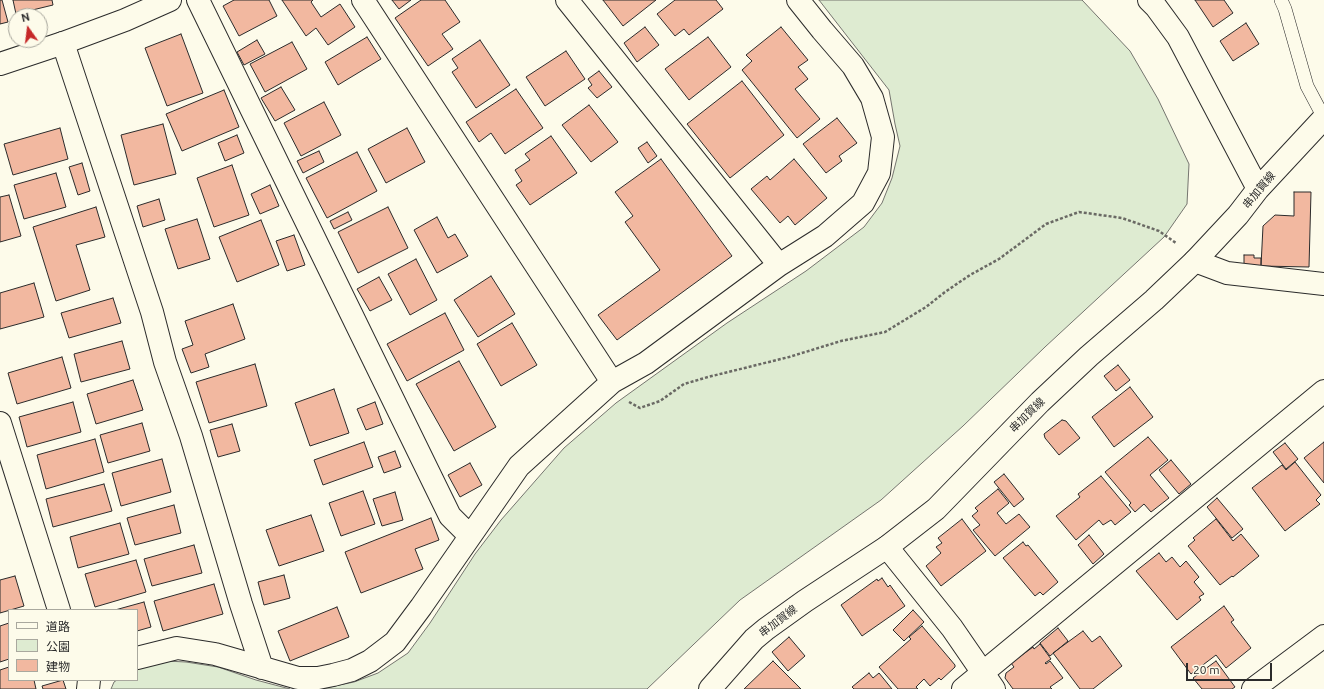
<!DOCTYPE html>
<meta charset="utf-8">
<style>
body{margin:0}
#map{position:relative;width:1324px;height:689px;overflow:hidden;background:#fdfbea;font-family:Ubuntu,"Noto Sans JP",sans-serif}
canvas{display:block}
.legend{position:absolute;left:8px;top:609px;width:130px;height:72px;box-sizing:border-box;background:#fdfbea;border:1px solid #a9a89e;margin:0;padding:5px 7px;list-style:none;font-size:12px;color:#2b2b2b}
.legend li{display:flex;align-items:center;gap:8px;height:20px}
.legend b{width:20px;border:1px solid #a9a89e}
.north{position:absolute;left:8px;top:8px;width:40px;height:40px;box-sizing:border-box;background:#fdfbea;border:1px solid #a9a89e;border-radius:50%;rotate:346deg;font-size:11px;font-weight:700;line-height:16px;text-align:center;color:#2b2b2b}
.north::after{content:'';display:block;margin:auto;width:14px;height:18px;background:#c62828;clip-path:polygon(50% 0,100% 100%,50% 72%,0 100%)}
.scale{position:absolute;left:1186px;top:663px;width:86px;height:18px;box-sizing:border-box;border:2px solid #2b2b2b;border-top:0;padding-left:5px;font-size:12px;line-height:14px;white-space:nowrap;color:#2b2b2b;-webkit-text-stroke:3px #fdfbea;paint-order:stroke}
</style>
<div id="map">
<canvas width="1324" height="689"></canvas>
<ul class="legend">
<li><b style="height:5px;background:#fdfbea"></b>道路</li>
<li><b style="height:11px;background:#deebd1"></b>公園</li>
<li><b style="height:11px;background:#f2b8a0"></b>建物</li>
</ul>
<div class="north">N</div>
<div class="scale">20 m</div>
</div>
<script>
const g = document.querySelector('canvas').getContext('2d');
g.lineJoin = 'round';
function fill(path, color) {
  g.fillStyle = color;
  g.fill(path, 'evenodd');
}
function shape(rows) {
  const path = new Path2D();
  for (const r of rows) {
    path.moveTo(r[0], r[1]);
    for (let i = 2; i < r.length; i += 2) path.lineTo(r[i], r[i + 1]);
  }
  return path;
}
function strokePath(path, color, width, dash) {
  g.strokeStyle = color;
  g.lineWidth = width;
  g.lineCap = dash ? 'butt' : 'round';
  g.setLineDash(dash || []);
  g.stroke(path);
}
function drawText(font, color, halo, rows, align = 'center') {
  g.font = font + ' Ubuntu,"Noto Sans JP",sans-serif';
  g.lineWidth = 3;
  g.setLineDash([]);
  g.textBaseline = 'middle';
  g.strokeStyle = halo;
  g.fillStyle = color;
  for (const [text, x, y, turn = 0] of rows) {
    g.save();
    g.translate(x, y);
    g.rotate((+turn || 0) * Math.PI / 180);
    g.textAlign = isNaN(turn) ? turn : align;
    if (halo) g.strokeText(text, 0, 0);
    g.fillText(text, 0, 0);
    g.restore();
  }
}
const green = shape([
 [819,0,1082,0,1130,51,1158,99,1189,164,1187,204,1164,237,1045,347,963,426,881,500,740,600,647,689,321,689,354,682,378,673,408,653,430,623,475,554,501,520,564,448,616,403,727,323,806,271,864,227,882,203,892,178,900,146,895,124,889,90,819,0],
 [166,661,186,662,218,667,256,680,290,689,111,689,114,682,117,680,137,680,137,670,141,667,166,661]
]);
fill(green, '#deebd1');
strokePath(green, '#74746e', 1);
const building = shape([
 [0,0,2,0,8,22,0,24,0,0],
 [13,0,52,0,53,5,16,14,13,0],
 [234,0,269,0,277,16,239,36,223,6,234,0],
 [282,0,313,0,311,2,321,17,340,4,355,27,328,45,316,28,306,36,282,0],
 [392,0,411,0,399,9,392,0],
 [421,0,445,0,460,22,442,34,453,49,428,66,395,18,421,0],
 [603,0,656,0,623,26,603,0],
 [675,0,716,0,723,9,689,35,684,29,675,36,657,14,675,0],
 [1195,0,1224,0,1233,13,1213,27,1195,0],
 [1246,23,1259,44,1233,61,1220,41,1246,23],
 [645,27,659,45,637,62,624,43,645,27],
 [781,27,808,60,798,67,808,79,795,89,820,119,797,138,742,70,752,61,746,55,781,27],
 [181,34,203,93,167,106,145,48,181,34],
 [367,37,381,59,338,85,325,62,367,37],
 [708,37,731,67,689,100,665,69,708,37],
 [257,40,265,54,244,65,237,52,257,40],
 [480,40,510,85,476,108,452,72,458,68,452,59,480,40],
 [292,42,307,69,265,92,250,64,292,42],
 [566,51,585,79,545,106,526,77,566,51],
 [599,71,612,87,597,98,588,88,592,85,588,79,599,71],
 [742,81,784,135,730,178,687,124,742,81],
 [281,87,295,110,275,121,261,98,281,87],
 [516,89,543,128,505,154,491,133,479,142,466,122,516,89],
 [224,90,239,127,182,151,166,114,224,90],
 [324,102,341,135,301,156,284,123,324,102],
 [589,105,618,142,591,162,562,125,589,105],
 [837,118,857,143,839,156,842,161,826,173,803,144,837,118],
 [163,124,176,174,134,185,121,135,163,124],
 [60,128,68,159,13,175,4,144,60,128],
 [407,128,425,162,386,183,368,149,407,128],
 [237,135,244,153,225,161,218,143,237,135],
 [551,136,577,173,530,205,516,185,522,181,515,170,530,160,525,154,551,136],
 [647,142,657,156,648,163,638,148,647,142],
 [319,151,324,162,303,173,297,161,319,151],
 [357,152,377,191,327,218,306,178,357,152],
 [661,159,732,256,617,340,598,315,660,270,625,222,633,216,615,192,661,159],
 [794,159,827,198,795,225,788,216,780,223,751,189,767,176,770,180,794,159],
 [82,163,90,191,78,195,69,167,82,163],
 [232,165,249,215,214,227,197,178,232,165],
 [56,173,66,207,24,219,14,185,56,173],
 [270,185,279,206,260,214,251,194,270,185],
 [1294,192,1311,192,1309,267,1261,266,1263,226,1275,215,1294,216,1294,192],
 [9,195,21,236,0,242,0,197,9,195],
 [159,199,165,220,143,227,137,206,159,199],
 [96,207,105,237,76,245,90,290,56,301,33,227,96,207],
 [388,207,408,248,358,273,338,232,388,207],
 [348,212,352,220,334,229,330,221,348,212],
 [437,217,448,238,455,234,468,256,437,273,414,230,437,217],
 [197,219,210,259,178,269,165,229,197,219],
 [261,220,279,265,237,282,219,237,261,220],
 [294,235,305,265,287,271,276,241,294,235],
 [1244,255,1254,255,1254,258,1261,258,1261,272,1244,272,1244,255],
 [416,259,437,300,410,315,388,274,416,259],
 [491,276,515,314,478,337,454,300,491,276],
 [379,277,392,300,370,311,357,289,379,277],
 [34,283,44,317,0,329,0,293,34,283],
 [113,298,121,323,69,338,61,313,113,298],
 [233,304,245,339,205,354,209,367,191,373,182,349,193,345,185,321,233,304],
 [445,313,464,350,407,381,387,344,445,313],
 [512,323,537,365,501,386,477,344,512,323],
 [122,341,130,369,81,382,74,354,122,341],
 [62,357,71,388,17,404,8,373,62,357],
 [459,361,496,427,454,451,416,384,459,361],
 [255,364,267,406,209,423,196,382,255,364],
 [1118,365,1130,380,1116,391,1104,376,1118,365],
 [133,380,143,410,96,424,87,394,133,380],
 [1130,387,1153,417,1114,447,1092,417,1130,387],
 [334,389,349,433,310,446,295,403,334,389],
 [73,402,81,432,27,447,19,417,73,402],
 [375,402,383,424,366,430,357,409,375,402],
 [1062,420,1066,421,1080,438,1059,455,1045,438,1044,434,1062,420],
 [142,423,150,451,108,463,100,435,142,423],
 [232,424,240,451,218,457,210,430,232,424],
 [1148,437,1168,460,1150,475,1169,498,1151,512,1144,504,1135,512,1129,505,1131,503,1105,472,1148,437],
 [95,439,104,472,46,489,37,455,95,439],
 [364,442,373,467,323,485,314,460,364,442],
 [1324,442,1324,483,1304,458,1324,442],
 [1285,443,1298,459,1286,469,1273,452,1285,443],
 [395,451,401,467,384,473,378,457,395,451],
 [162,459,171,492,121,506,112,473,162,459],
 [1171,460,1191,484,1179,494,1159,470,1171,460],
 [1295,462,1321,495,1316,500,1320,504,1285,531,1252,488,1282,465,1286,470,1295,462],
 [470,463,482,485,460,497,448,475,470,463],
 [1004,474,1024,499,1014,507,994,482,1004,474],
 [1101,476,1131,512,1115,525,1111,520,1103,525,1099,520,1076,540,1056,516,1080,497,1078,494,1101,476],
 [104,484,112,511,53,527,46,499,104,484],
 [998,489,1009,503,997,513,1006,524,1019,514,1030,527,995,556,973,530,980,525,972,516,978,511,975,508,998,489],
 [363,491,375,524,341,536,329,503,363,491],
 [395,492,403,520,382,526,373,499,395,492],
 [1217,498,1243,529,1232,538,1207,507,1217,498],
 [174,505,181,533,135,545,127,518,174,505],
 [311,515,324,551,279,566,266,530,311,515],
 [431,518,439,540,415,549,423,569,361,593,345,552,431,518],
 [962,519,986,551,941,586,926,566,941,553,936,547,942,543,938,538,962,519],
 [1216,519,1233,541,1241,534,1259,556,1233,577,1232,576,1220,585,1188,546,1195,540,1193,538,1216,519],
 [120,523,129,554,78,568,70,537,120,523],
 [1089,535,1104,554,1093,564,1078,545,1089,535],
 [1023,542,1026,546,1028,545,1058,582,1043,595,1040,592,1035,596,1003,558,1023,542],
 [194,545,202,573,152,586,144,559,194,545],
 [1159,553,1166,562,1172,557,1180,567,1186,561,1199,577,1194,582,1204,594,1199,597,1201,600,1177,620,1136,571,1159,553],
 [136,560,146,592,95,607,85,574,136,560],
 [284,575,290,598,264,605,258,582,284,575],
 [15,576,24,606,0,613,0,580,15,576],
 [882,578,888,587,890,585,905,606,862,636,841,605,877,579,878,581,882,578],
 [214,584,223,614,163,631,154,601,214,584],
 [144,602,151,627,137,631,137,610,115,610,144,602],
 [1224,606,1234,620,1231,622,1251,648,1226,668,1216,655,1191,674,1171,647,1224,606],
 [337,607,349,637,290,661,278,631,337,607],
 [913,610,924,622,904,641,893,630,913,610],
 [9,623,9,659,0,662,0,626,9,623],
 [922,626,955,665,955,667,941,680,939,678,930,686,924,679,916,687,918,689,898,689,879,667,911,639,909,637,922,626],
 [1058,628,1068,641,1050,656,1040,643,1058,628],
 [1083,631,1092,642,1100,636,1122,666,1093,689,1080,689,1053,653,1083,631],
 [789,637,805,656,788,671,772,652,789,637],
 [1040,644,1051,659,1045,663,1046,664,1050,661,1063,678,1050,687,1052,689,1013,689,1005,678,1006,673,1014,667,1011,663,1033,647,1034,649,1040,644],
 [773,661,801,689,744,689,773,661],
 [1216,661,1235,687,1232,689,1202,689,1193,678,1216,661],
 [9,667,9,680,34,680,36,689,0,689,0,670,9,667],
 [869,673,873,678,879,673,892,689,854,689,852,687,869,673],
 [63,680,66,689,43,689,42,686,63,680]
]);
fill(building, '#f2b8a0');
strokePath(building, '#2b2b2b', 1);
const lane = shape([
 [1281,0,1285,9,1307,86,1324,118]
]);
const street = shape([
 [198,0,450,516,470,536],
 [363,0,612,382],
 [567,0,779,265],
 [63,43,152,312,165,362,191,436,241,604,262,668],
 [1195,261,1227,273,1324,284],
 [0,423,59,610],
 [887,547,952,628,994,689],
 [137,658,177,648,215,654,298,678,318,678,333,675,352,670,370,661,395,642,421,607,519,466,612,382,646,363,779,265,825,236,863,203,879,173,883,137,872,98,853,66,822,30,798,0],
 [88,689,89,680],
 [963,689,1324,391],
 [1253,689,1324,636]
]);
const secondary = shape([
 [1149,0,1156,7,1178,37,1258,189],
 [0,64,63,43,125,20,170,0],
 [710,689,754,639,766,629,805,601,887,547,936,509,1040,402,1089,356,1154,300,1195,261,1238,215,1258,189,1324,118]
]);
strokePath(lane, '#2b2b2b', 14);
strokePath(street, '#2b2b2b', 24);
strokePath(secondary, '#2b2b2b', 24);
strokePath(shape([
 [629,402,640,408,660,401,684,384,708,377,789,357,841,341,885,332,926,307,945,292,970,275,999,259,1046,224,1079,212,1122,218,1159,231,1176,243]
]), '#6a6964', 2.5, [3, 2]);
strokePath(lane, '#fdfbea', 13);
strokePath(street, '#fdfbea', 22);
strokePath(secondary, '#fdfbea', 22);
drawText('11px', '#2b2b2b', '#fdfbea', [
 ["串加賀線",1259,190,-50],
 ["串加賀線",1027,415,-44],
 ["串加賀線",778,621,-37]
]);
</script>
